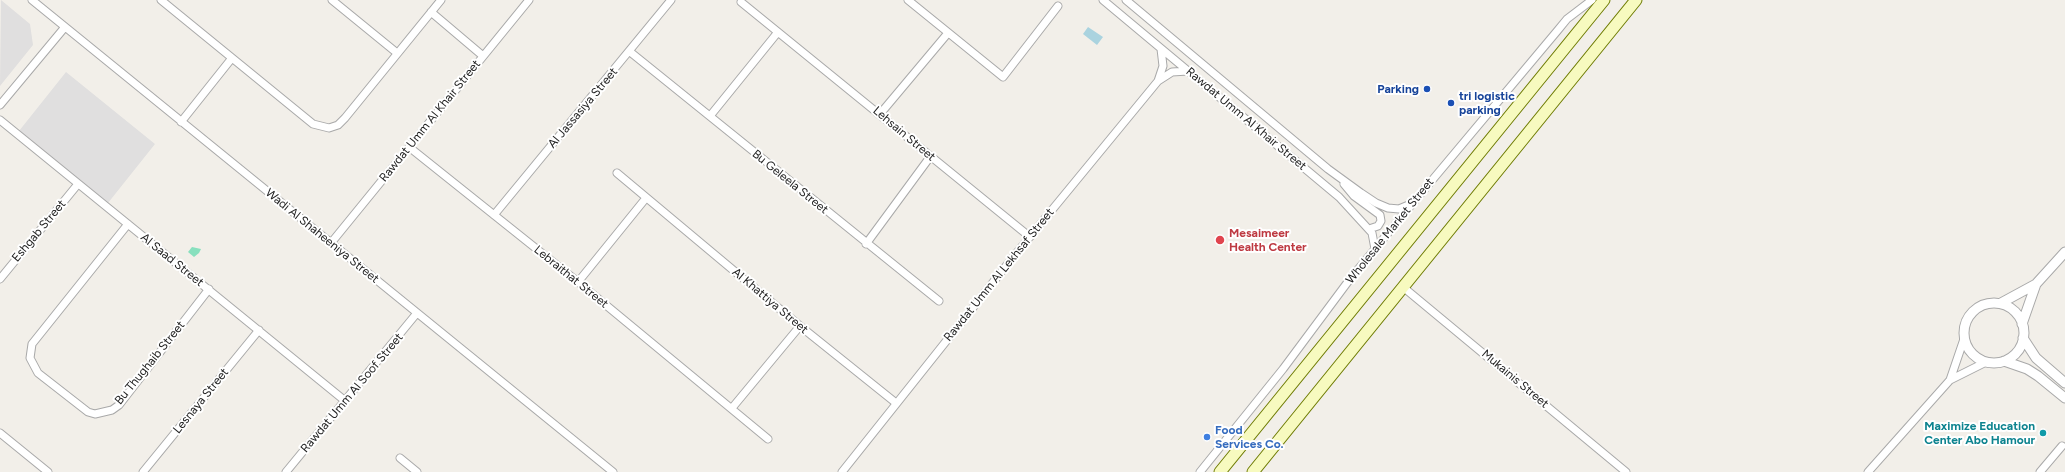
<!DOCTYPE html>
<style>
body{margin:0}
canvas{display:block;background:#f2efe9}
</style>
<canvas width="2065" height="472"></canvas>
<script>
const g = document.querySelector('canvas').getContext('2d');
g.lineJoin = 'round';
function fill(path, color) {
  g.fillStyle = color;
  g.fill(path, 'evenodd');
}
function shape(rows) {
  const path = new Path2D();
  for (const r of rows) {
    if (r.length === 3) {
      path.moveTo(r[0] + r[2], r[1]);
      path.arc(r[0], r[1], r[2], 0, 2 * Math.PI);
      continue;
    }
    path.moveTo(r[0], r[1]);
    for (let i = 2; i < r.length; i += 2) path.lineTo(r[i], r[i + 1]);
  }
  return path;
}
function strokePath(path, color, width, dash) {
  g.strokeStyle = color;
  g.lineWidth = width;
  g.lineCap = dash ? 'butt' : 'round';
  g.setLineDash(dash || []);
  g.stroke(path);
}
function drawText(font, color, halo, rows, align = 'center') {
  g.font = font + ' Figtree,sans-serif';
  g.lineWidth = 4;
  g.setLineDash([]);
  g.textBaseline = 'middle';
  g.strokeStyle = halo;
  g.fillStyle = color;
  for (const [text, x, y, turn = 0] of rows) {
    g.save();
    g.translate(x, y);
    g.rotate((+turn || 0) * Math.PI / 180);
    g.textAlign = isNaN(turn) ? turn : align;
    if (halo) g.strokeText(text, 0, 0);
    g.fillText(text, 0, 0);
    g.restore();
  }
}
fill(shape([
 [1,0,30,24,33,45,0,86],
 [66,72,155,144,108,203,19,131]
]), '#e0dfdf');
fill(shape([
 [192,247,201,249,199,253,194,257,188,252]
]), '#88e0be');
fill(shape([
 [1088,27,1103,37,1097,45,1083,34]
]), '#aad3df');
const minor = shape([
 [32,0,613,472],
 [161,0,313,124,329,128,338,125,345,118,441,0],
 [332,0,397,53],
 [908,0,1003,77,1058,6],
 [1103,0,1339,197,1372,233,1375,249],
 [1126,0,1328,169,1361,193,1376,203,1388,208,1399,209,1411,204],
 [741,2,1030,237],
 [431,12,483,56],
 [629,51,939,301],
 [1158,81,1163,66,1161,49],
 [0,105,65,27],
 [880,114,948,33],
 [710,116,778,32],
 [0,120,344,400],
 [181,122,232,58],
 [409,147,578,282,768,439],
 [617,173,800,326,896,403],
 [1344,184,1354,196,1380,215,1381,221,1378,226,1369,229],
 [494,215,671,0],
 [128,224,32,344,30,358,38,373,88,412,95,414,112,410,119,405,209,289],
 [331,243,529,0],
 [866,244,930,157],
 [0,279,78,184],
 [578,282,646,198],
 [1403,287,1626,472],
 [1950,380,1964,339],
 [732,408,800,326],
 [0,433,48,472],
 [400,458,417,472],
 [143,472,259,330],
 [286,472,417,313],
 [842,472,1010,261,1158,81,1172,72,1188,71],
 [1200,472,1283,369,1350,279,1413,203,1558,30,1567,19,1592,0],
 [1868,472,1950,380,1986,362],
 [2040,472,2062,446]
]);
const tertiary = shape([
 [1994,333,30],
 [2001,303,2036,284,2065,252],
 [2022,324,2036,284],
 [2023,338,2036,358,2065,383],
 [2004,361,2027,369,2038,376,2065,398]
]);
const secondary = shape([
 [1220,472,1604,0],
 [1253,472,1636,0]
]);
strokePath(minor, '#a9a9a9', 9);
strokePath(tertiary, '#a9a9a9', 11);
strokePath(secondary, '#707d05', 13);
strokePath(minor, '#fff', 7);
strokePath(tertiary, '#fff', 9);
strokePath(secondary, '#f7fabf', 11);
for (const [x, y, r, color] of [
 [1427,89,4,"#1a4fb4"],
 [1451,103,4,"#1a4fb4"],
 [1220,240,5,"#e0444e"],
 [2043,433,4,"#0f9aa8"],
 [1207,437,4,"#3f7fe0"]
]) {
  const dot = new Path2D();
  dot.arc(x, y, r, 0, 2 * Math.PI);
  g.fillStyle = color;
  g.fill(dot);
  strokePath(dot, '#fff', 1.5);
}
drawText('bold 12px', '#164399', '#fff', [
 ["Parking",1419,89],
 ["tri logistic",1459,96,"left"],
 ["parking",1459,110,"left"]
], 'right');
drawText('12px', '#222', '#fff', [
 ["Al Jassasiya Street",583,108,-50],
 ["Rawdat Umm Al Khair Street",1246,119,40],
 ["Rawdat Umm Al Khair Street",430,121,-51],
 ["Lehsain Street",904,134,40],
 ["Bu Geleela Street",790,182,39],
 ["Eshgab Street",39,231,-50],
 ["Wholesale Market Street",1390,231,-51],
 ["Wadi Al Shaheeniya Street",322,236,39],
 ["Al Saad Street",172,260,39],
 ["Rawdat Umm Al Lekhsaf Street",999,275,-51],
 ["Lebraithat Street",571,277,39],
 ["Al Khattiya Street",770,301,40],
 ["Bu Thughaib Street",150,363,-51],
 ["Mukainis Street",1515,379,40],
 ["Rawdat Umm Al Soof Street",352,393,-50],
 ["Lesnaya Street",201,401,-51]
]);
drawText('bold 12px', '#be3a42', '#fff', [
 ["Mesaimeer",1229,233],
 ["Health Center",1229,247]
], 'left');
drawText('bold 12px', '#0d838f', '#fff', [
 ["Maximize Education",2035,426],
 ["Center Abo Hamour",2035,440]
], 'right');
drawText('bold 12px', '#366cbe', '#fff', [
 ["Food",1215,430],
 ["Services Co.",1215,444]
], 'left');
</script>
